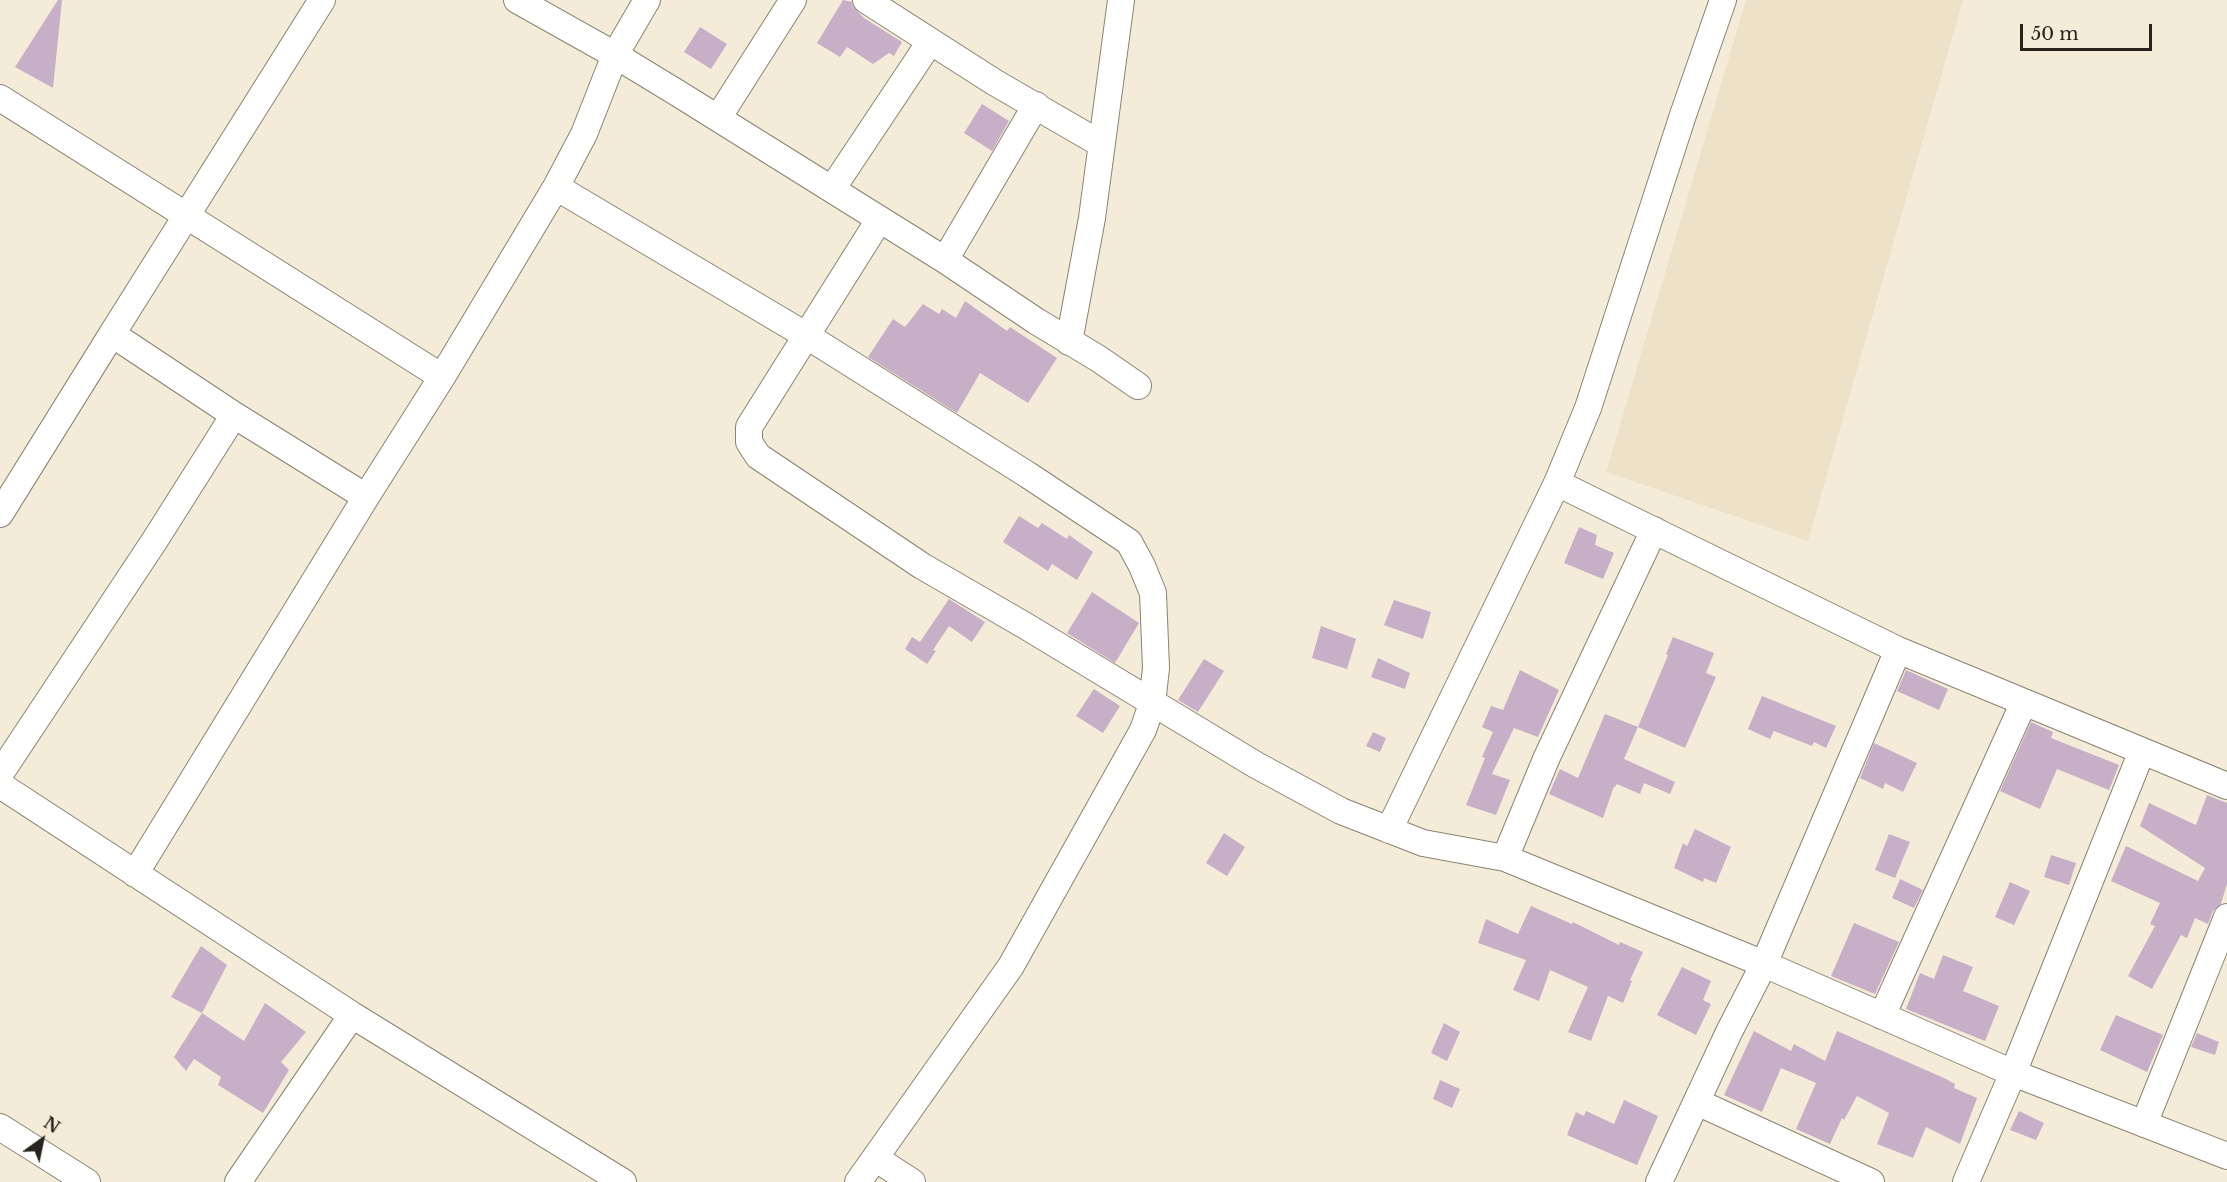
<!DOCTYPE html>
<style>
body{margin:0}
#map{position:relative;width:2227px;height:1182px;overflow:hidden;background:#f4ecd8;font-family:"Libre Baskerville",serif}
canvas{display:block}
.north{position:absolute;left:12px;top:1110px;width:60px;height:60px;-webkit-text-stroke:4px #f4ecd8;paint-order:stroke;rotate:33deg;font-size:16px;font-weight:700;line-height:24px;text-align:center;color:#27241d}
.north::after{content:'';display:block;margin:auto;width:21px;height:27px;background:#27241d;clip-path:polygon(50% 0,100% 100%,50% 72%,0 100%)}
.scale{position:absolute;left:2020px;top:24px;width:132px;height:27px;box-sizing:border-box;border:3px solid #27241d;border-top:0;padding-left:8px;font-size:18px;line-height:21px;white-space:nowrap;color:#27241d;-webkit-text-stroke:4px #f4ecd8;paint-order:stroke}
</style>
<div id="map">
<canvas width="2227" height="1182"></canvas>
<div class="north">N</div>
<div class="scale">50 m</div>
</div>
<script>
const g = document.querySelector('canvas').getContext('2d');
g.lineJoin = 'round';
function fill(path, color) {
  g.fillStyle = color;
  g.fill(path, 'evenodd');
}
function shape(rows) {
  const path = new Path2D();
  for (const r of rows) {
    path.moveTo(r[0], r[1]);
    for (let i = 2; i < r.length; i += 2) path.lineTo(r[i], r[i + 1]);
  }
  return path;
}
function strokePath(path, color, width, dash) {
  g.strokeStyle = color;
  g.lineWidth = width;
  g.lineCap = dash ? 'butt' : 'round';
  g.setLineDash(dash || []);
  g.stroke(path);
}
fill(shape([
 [1746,0,1963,0,1808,541,1606,472]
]), '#ede2c7');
fill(shape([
 [58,0,62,0,53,88,15,67],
 [843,0,852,2,853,7,864,18,902,42,894,56,889,53,873,64,847,47,840,57,817,43],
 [700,27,727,44,711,69,684,52],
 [982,104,1009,121,992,151,964,133],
 [965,301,1007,331,1010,327,1057,358,1028,403,980,373,957,413,868,357,893,319,905,327,923,304,939,314,942,309,956,318],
 [1019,516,1038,528,1042,523,1067,539,1069,535,1093,552,1077,580,1052,564,1048,571,1003,542],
 [1579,527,1597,535,1595,545,1614,553,1603,579,1564,563],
 [1092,592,1139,623,1115,663,1067,633],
 [949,599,985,622,972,642,949,626,933,650,936,651,927,664,905,649,912,637,920,642],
 [1394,600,1431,612,1423,639,1384,625],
 [1321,626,1356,639,1347,669,1312,658],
 [1673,637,1714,653,1706,673,1716,677,1685,748,1638,727,1668,655,1666,654],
 [1378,658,1410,673,1405,689,1371,677],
 [1204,659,1224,671,1198,712,1178,700],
 [1520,670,1559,690,1538,737,1514,728,1492,774,1510,780,1496,815,1466,805,1485,758,1482,757,1493,732,1482,727,1491,706,1503,710],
 [1906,670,1948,689,1939,710,1897,691],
 [1094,689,1120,706,1103,733,1076,716],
 [1762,696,1836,726,1826,748,1814,742,1812,746,1774,731,1770,739,1748,729],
 [1605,714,1638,727,1624,759,1675,782,1670,794,1644,783,1640,794,1617,784,1615,787,1614,786,1603,818,1549,794,1560,769,1578,778],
 [2031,722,2053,732,2051,738,2119,765,2109,790,2057,769,2040,809,2000,791],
 [1373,732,1386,738,1380,752,1366,746],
 [1874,743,1917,763,1903,792,1885,783,1883,789,1860,778],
 [2207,795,2227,803,2227,884,2221,904,2213,911,2208,924,2195,918,2187,938,2181,935,2152,989,2128,976,2155,926,2150,924,2160,903,2111,881,2126,846,2198,881,2205,868,2140,826,2149,803,2196,825],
 [1695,829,1731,847,1716,883,1704,878,1703,882,1674,868,1683,843,1687,846],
 [1224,833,1245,847,1227,876,1206,863],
 [1889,834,1910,842,1895,878,1875,870],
 [2051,855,2076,863,2069,885,2044,877],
 [1900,879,1923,890,1914,908,1892,898],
 [2010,882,2030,891,2014,925,1995,917],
 [1531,906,1572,924,1573,922,1619,945,1620,942,1643,952,1630,980,1632,981,1623,1003,1608,996,1591,1041,1568,1032,1588,987,1550,970,1539,1001,1513,990,1526,960,1478,943,1486,919,1518,934],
 [1854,923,1899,942,1875,994,1831,976],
 [201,946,227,965,202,1013,171,997],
 [1943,955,1973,967,1963,991,1999,1006,1985,1041,1906,1009,1920,973,1934,979],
 [1682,967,1711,981,1703,1000,1711,1004,1696,1035,1657,1015],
 [265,1003,306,1032,281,1062,289,1070,263,1113,218,1085,221,1077,194,1059,186,1071,174,1057,202,1013,244,1041],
 [2116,1015,2163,1035,2147,1072,2100,1050],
 [1444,1023,1460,1032,1447,1061,1431,1053],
 [1754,1031,1791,1051,1794,1044,1825,1061,1837,1031,1944,1078,1955,1084,1954,1088,1977,1098,1960,1144,1926,1127,1913,1158,1877,1144,1889,1113,1857,1096,1844,1120,1842,1118,1830,1144,1796,1129,1816,1083,1781,1068,1762,1112,1724,1095],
 [2197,1033,2219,1042,2215,1055,2191,1047],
 [1440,1080,1460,1089,1452,1108,1433,1099],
 [1624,1100,1658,1116,1637,1165,1567,1135,1576,1112,1584,1116,1586,1111,1614,1124],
 [2019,1111,2044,1123,2036,1140,2010,1130]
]), '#c7afc8');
const minor = shape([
 [517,0,615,55,679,94,945,260,1036,321,1099,359,1138,386],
 [866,0,994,82,1101,144],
 [0,98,442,377],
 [718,118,793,0],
 [556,187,807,336,1028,475,1129,542,1142,566,1153,593,1156,668,1152,704,1143,730,1011,966,858,1182],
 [832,189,930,42],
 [879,220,749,427,749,442,758,456,922,566,1024,625,1256,765,1341,811,1423,843,1505,858,1764,964,2013,1073,2227,1156],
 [945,260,1036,105],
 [112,334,322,0],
 [1069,342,1092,218,1121,0],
 [1557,483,1898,650,2227,786],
 [0,514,112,334,234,415,366,497],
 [0,774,155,540,234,415],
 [0,785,352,1015,623,1182],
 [1389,830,1557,483,1588,408,1683,115,1723,0],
 [1505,858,1547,757,1654,530],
 [135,874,366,497,442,377,556,187,584,134,615,55,647,0],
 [1882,1016,2024,702],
 [1697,1102,1871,1182],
 [2144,1124,2227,917],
 [0,1127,87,1182],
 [875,1158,912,1182],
 [238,1182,352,1015],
 [1659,1182,1729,1032,1764,964,1898,650],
 [1966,1182,2013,1073,2142,751]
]);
strokePath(minor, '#8a8370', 28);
strokePath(minor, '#fff', 26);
</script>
